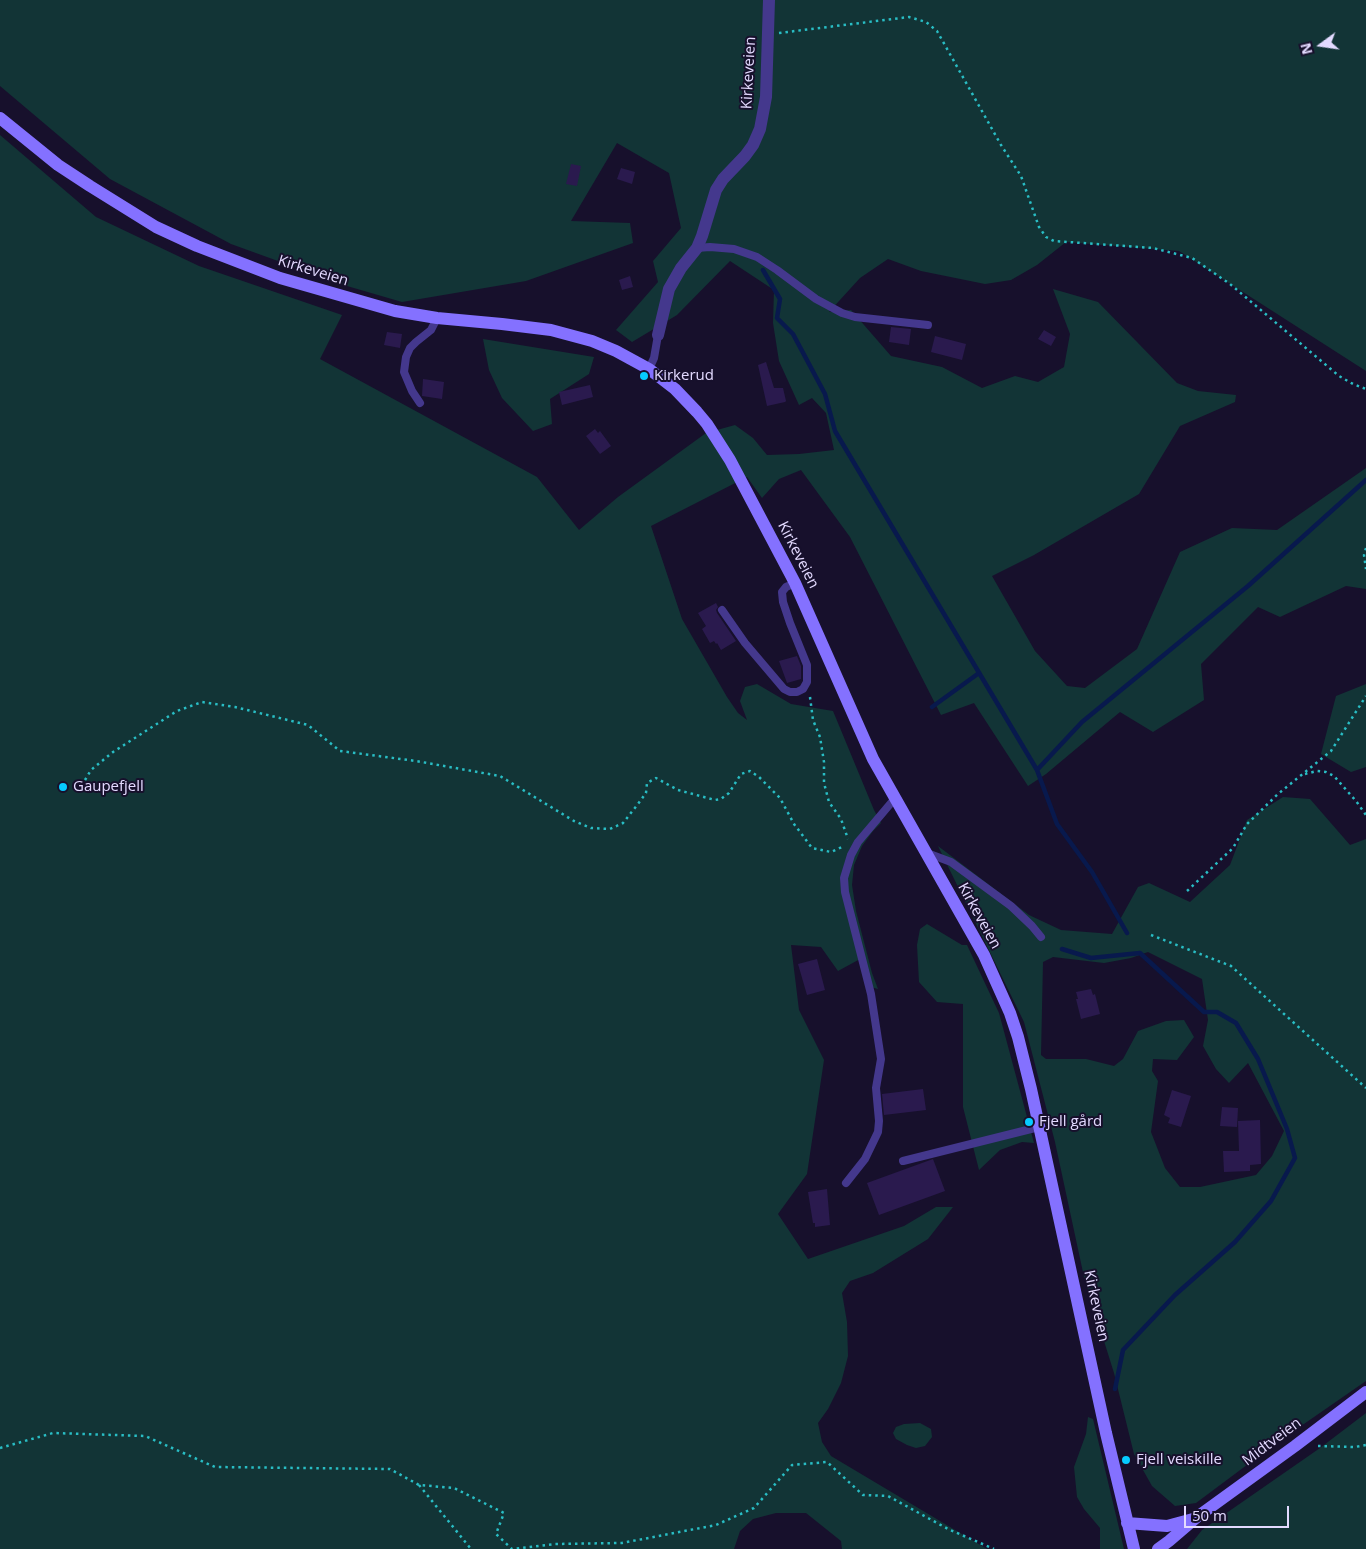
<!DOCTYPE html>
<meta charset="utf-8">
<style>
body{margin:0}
#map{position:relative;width:1366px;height:1549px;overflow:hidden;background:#17102c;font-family:"Open Sans",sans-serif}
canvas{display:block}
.north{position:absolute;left:1296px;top:20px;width:50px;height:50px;-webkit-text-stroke:4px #17102c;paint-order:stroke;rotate:256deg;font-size:14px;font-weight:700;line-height:20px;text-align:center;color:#e3daff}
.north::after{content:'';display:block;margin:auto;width:18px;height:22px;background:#e3daff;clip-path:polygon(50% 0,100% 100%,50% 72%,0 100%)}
.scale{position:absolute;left:1184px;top:1506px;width:105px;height:22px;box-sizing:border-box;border:2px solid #e3daff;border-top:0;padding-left:6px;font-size:15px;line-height:18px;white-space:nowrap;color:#e3daff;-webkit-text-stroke:4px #17102c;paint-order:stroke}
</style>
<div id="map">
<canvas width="1366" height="1549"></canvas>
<div class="north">N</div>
<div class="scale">50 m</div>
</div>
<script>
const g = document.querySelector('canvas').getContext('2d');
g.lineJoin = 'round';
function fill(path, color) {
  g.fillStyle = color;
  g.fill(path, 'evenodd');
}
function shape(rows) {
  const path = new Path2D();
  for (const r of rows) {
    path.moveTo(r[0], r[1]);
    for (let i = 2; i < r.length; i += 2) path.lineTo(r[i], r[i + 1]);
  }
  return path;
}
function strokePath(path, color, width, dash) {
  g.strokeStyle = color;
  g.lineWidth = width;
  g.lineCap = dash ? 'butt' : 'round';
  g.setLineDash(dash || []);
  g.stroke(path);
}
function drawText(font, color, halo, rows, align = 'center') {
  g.font = font + ' "Open Sans",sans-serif';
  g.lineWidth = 4;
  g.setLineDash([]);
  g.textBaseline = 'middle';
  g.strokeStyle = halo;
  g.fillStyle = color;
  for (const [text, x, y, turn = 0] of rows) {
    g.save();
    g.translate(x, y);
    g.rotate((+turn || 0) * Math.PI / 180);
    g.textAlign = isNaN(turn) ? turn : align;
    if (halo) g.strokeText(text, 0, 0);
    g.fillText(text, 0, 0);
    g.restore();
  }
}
fill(shape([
 [0,0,1366,0,1366,371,1179,251,1066,242,1037,265,1011,280,985,284,921,271,888,259,860,278,829,312,851,310,891,356,942,367,982,388,1015,376,1038,382,1064,367,1070,334,1053,289,1098,302,1177,383,1198,391,1236,395,1235,402,1180,426,1139,494,1034,555,992,576,1035,651,1067,686,1085,688,1137,649,1180,552,1232,528,1277,530,1366,468,1366,589,1346,586,1280,617,1258,607,1201,664,1204,700,1153,732,1120,712,1046,774,1028,786,974,703,941,715,850,537,801,470,779,479,762,498,747,477,651,526,682,619,727,697,738,713,747,720,740,701,745,687,757,684,791,704,833,711,874,810,881,823,873,831,862,846,854,865,852,885,856,911,872,973,878,989,867,986,860,959,838,971,821,947,791,945,799,1010,824,1060,807,1174,778,1214,808,1259,904,1226,936,1207,953,1207,928,1239,873,1273,850,1281,842,1293,847,1322,848,1356,841,1383,828,1409,818,1423,822,1442,831,1456,987,1549,842,1549,841,1541,806,1513,776,1513,753,1519,740,1531,734,1549,0,1549,0,135,96,217,199,266,342,315,320,359,537,477,579,530,618,497,706,433,735,425,753,438,767,455,799,454,834,450,826,413,812,398,799,405,779,361,773,323,774,290,730,261,677,315,632,342,616,330,658,282,653,261,681,228,669,173,617,143,571,221,630,223,633,243,526,281,402,302,347,286,231,244,110,179,0,86],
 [483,339,594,357,589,374,550,399,552,424,533,431,502,398,489,370],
 [1366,684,1366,767,1351,772,1321,754,1336,696],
 [1283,797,1310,799,1350,845,1366,839,1366,1381,1275,1444,1196,1503,1175,1506,1152,1486,1134,1454,1114,1373,1084,1277,1055,1142,1024,1022,938,846,1029,915,1061,930,1112,934,1138,887,1149,883,1190,902,1230,865,1247,820],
 [1148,952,1202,979,1208,1020,1203,1046,1216,1069,1229,1083,1248,1063,1284,1131,1272,1156,1256,1175,1200,1187,1180,1187,1165,1168,1151,1132,1158,1081,1152,1071,1153,1059,1177,1060,1194,1037,1184,1020,1166,1021,1138,1031,1123,1059,1114,1066,1086,1059,1046,1059,1041,1055,1043,962,1053,957,1104,963,1131,958],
 [927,924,962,945,967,945,999,1013,1034,1143,1022,1142,1000,1150,979,1170,963,1107,963,1004,937,1002,919,982,917,945,920,929],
 [1366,1413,1366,1549,1187,1549,1202,1530,1320,1448],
 [1088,1417,1093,1419,1124,1549,1100,1549,1100,1528,1084,1509,1077,1497,1074,1467,1086,1434],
 [920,1423,931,1429,932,1437,925,1446,916,1448,907,1445,896,1439,893,1433,896,1427,904,1424]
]), '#123436');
strokePath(shape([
 [763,270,780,299,777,318,793,334,825,394,835,431,1037,770,1057,824,1092,872,1127,933],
 [932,707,979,673],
 [1037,770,1082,722,1248,586,1366,480],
 [1062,949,1091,958,1140,953,1204,1012,1217,1012,1236,1023,1258,1059,1287,1129,1295,1158,1271,1201,1235,1242,1175,1295,1123,1350,1115,1389]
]), '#08194d', 4.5);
fill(shape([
 [571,164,581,166,577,186,566,184],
 [621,168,635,172,632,184,617,179],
 [630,276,633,287,622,290,619,280],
 [891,327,911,329,909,345,889,342],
 [1044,330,1056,337,1051,346,1038,339],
 [387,332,402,334,400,348,384,345],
 [935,336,966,344,962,360,931,352],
 [766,362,774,388,783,388,786,401,785,402,767,406,758,365],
 [423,379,444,382,442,399,422,396],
 [590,385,593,397,562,405,559,392],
 [595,429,598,433,600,431,611,446,600,454,586,436],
 [716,603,718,607,716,610,717,613,736,641,721,650,717,643,716,644,714,641,710,643,702,629,706,626,698,613],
 [797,656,801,666,801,679,787,683,779,661],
 [817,959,825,990,807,995,798,964],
 [1091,989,1093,995,1095,994,1100,1014,1081,1019,1076,999,1078,999,1076,992],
 [923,1089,926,1110,884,1115,882,1094],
 [1172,1090,1191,1096,1181,1127,1168,1123,1170,1118,1164,1115],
 [1222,1107,1238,1108,1237,1127,1220,1126],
 [1260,1120,1261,1164,1250,1165,1250,1171,1224,1172,1223,1151,1239,1151,1238,1121],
 [933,1159,945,1191,879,1215,867,1183],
 [827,1189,830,1225,815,1227,815,1223,813,1223,808,1192]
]), '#2a1a4e');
strokePath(shape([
 [779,33,909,17,926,22,937,31,1001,145,1021,176,1039,227,1046,237,1054,241,1153,248,1192,258,1230,284,1339,376,1353,384,1366,389],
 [1366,548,1364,555,1366,569],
 [810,697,813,720,820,737,824,762,824,783,829,802,841,819,848,839],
 [1305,774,1317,771,1326,772,1334,776,1356,801,1366,815],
 [85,780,91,770,113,752,177,711,202,702,235,707,308,725,340,751,416,761,500,776,574,821,591,828,610,829,623,823,638,804,646,793,647,783,656,778,678,790,715,800,721,799,729,793,741,774,750,771,759,777,780,798,794,824,812,848,831,852,842,847],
 [1187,891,1233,848,1247,824,1278,794,1331,751,1366,696],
 [1151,935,1231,966,1366,1088],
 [1318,1446,1355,1447,1366,1445],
 [0,1448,53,1433,145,1436,215,1467,390,1469,419,1485,454,1488,504,1513,496,1534,512,1549,555,1544,622,1543,716,1525,754,1508,792,1465,827,1462,863,1495,888,1496,948,1529,994,1549],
 [419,1485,471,1549]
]), '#29bdc4', 2.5, [2.5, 4]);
strokePath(shape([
 [697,248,710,247,734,249,757,257,777,270,816,299,842,313,855,317,928,325],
 [649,369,654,358,658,335],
 [420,403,412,391,404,372,406,357,410,348,416,342,431,330,437,318],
 [722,610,745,643,784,689,790,692,797,692,803,689,807,682,807,665,790,623,783,602,782,592,786,587,795,583],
 [927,853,951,862,1011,906,1032,926,1041,937],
 [903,1161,1039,1127],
 [846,1183,865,1159,878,1132,879,1121,876,1088,881,1059,871,994,845,892,844,878,851,855,858,842,891,803,895,800]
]), '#44388d', 8);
strokePath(shape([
 [658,335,669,289,681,268,697,248,702,236,716,190,723,179,745,156,753,145,760,129,766,97,769,0]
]), '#44388d', 12);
strokePath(shape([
 [0,118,58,165,90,186,156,227,197,246,280,278,395,311,437,318,502,324,551,330,592,341,616,351,649,369,675,389,697,412,707,424,730,460,795,583,873,759,984,955,1010,1013,1018,1037,1031,1089,1106,1433,1134,1549],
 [1127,1523,1167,1526,1193,1519],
 [1158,1549,1169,1541,1197,1517,1295,1446,1366,1392]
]), '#8471ff', 12);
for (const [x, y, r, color] of [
 [644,376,5,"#06cbff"],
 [63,787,5,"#06cbff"],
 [1029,1122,5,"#06cbff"],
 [1126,1460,5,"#06cbff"]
]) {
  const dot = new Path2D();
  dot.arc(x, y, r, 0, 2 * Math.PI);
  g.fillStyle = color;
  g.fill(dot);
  strokePath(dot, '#17102c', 2);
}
drawText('15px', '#e3daff', '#17102c', [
 ["Kirkeveien",749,73,-87],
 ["Kirkeveien",313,271,17],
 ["Kirkeveien",798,555,63],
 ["Kirkeveien",979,916,61],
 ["Kirkeveien",1096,1306,78],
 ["Midtveien",1272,1442,-37]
]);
drawText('15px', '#e3daff', '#17102c', [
 ["Kirkerud",654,376],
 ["Gaupefjell",73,787],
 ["Fjell gård",1039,1122],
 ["Fjell veiskille",1136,1460]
], 'left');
</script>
